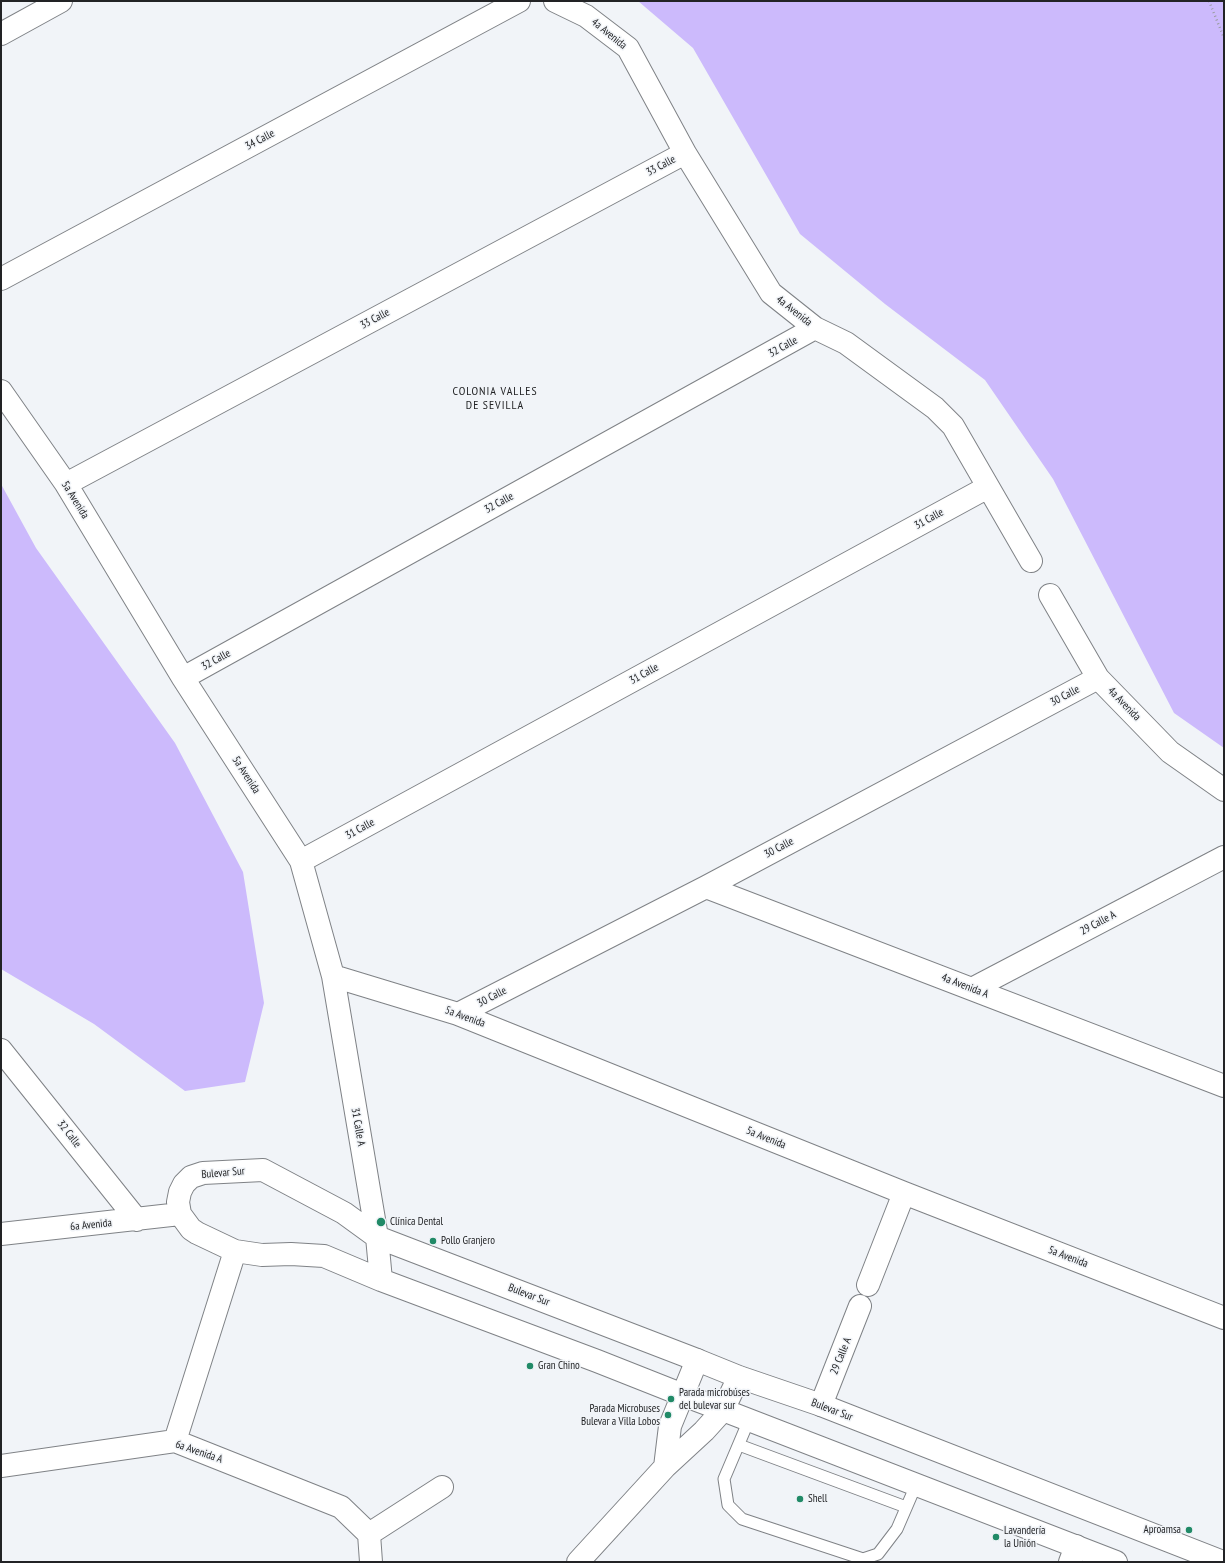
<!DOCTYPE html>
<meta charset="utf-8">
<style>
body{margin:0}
#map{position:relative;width:1225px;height:1563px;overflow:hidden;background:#f1f4f8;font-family:"PT Sans Narrow",sans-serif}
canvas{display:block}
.frame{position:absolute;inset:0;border:2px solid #222325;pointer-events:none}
</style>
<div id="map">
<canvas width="1225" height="1563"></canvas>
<div class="frame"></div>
</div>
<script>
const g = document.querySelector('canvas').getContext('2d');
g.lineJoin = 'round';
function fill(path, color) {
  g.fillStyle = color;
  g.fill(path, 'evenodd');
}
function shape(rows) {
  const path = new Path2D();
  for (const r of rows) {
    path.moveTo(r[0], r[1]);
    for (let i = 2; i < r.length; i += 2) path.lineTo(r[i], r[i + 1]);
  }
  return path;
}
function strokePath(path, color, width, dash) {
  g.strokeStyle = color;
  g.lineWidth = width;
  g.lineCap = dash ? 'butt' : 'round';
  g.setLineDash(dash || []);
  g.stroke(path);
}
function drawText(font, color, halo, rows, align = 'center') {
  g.font = font + ' "PT Sans Narrow",sans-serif';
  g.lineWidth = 3;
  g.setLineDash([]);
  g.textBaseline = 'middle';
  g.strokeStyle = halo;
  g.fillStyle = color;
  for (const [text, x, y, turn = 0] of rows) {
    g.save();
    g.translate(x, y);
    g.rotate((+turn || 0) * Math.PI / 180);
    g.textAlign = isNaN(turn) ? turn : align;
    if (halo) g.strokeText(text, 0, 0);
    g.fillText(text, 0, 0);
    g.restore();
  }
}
fill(shape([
 [638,1,1224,1,1224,748,1174,713,1053,479,985,380,885,304,800,234,693,48],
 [1,484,36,548,175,743,243,872,264,1003,245,1082,185,1091,94,1024,1,969]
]), '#ccbafc');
const lane = shape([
 [749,1420,724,1479,728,1505,742,1519,863,1559,878,1554,897,1529,916,1485],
 [739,1445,906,1507]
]);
const street = shape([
 [555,1,586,16,628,48,685,153,771,293,815,328,846,343,935,408,953,426,1031,561],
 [1,34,61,1],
 [1,279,519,1],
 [1,391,66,484,183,678,301,861,333,976,377,1237,381,1280],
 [66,484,685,153],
 [1050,595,1098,678,1170,752,1224,790],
 [183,678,815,328],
 [301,861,988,487],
 [706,887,1224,1086],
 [333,976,458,1014,904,1193,1224,1318],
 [972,989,1224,857],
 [458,1014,706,887,1098,678],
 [1,1050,137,1220],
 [1,1234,180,1214],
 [868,1285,904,1193],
 [683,1395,597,1361,381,1280,324,1256,291,1254,262,1255,235,1251,197,1233,191,1229,180,1214,178,1202,180,1192,184,1184,191,1177,203,1173,263,1170,344,1213,377,1237,697,1360],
 [821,1405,860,1306],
 [175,1441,235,1251],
 [1,1466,175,1441,341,1507,369,1534,371,1562],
 [369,1534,442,1487],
 [1070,1562,1076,1546]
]);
const secondary = shape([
 [683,1395,723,1410,1116,1562],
 [665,1467,670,1426,697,1360,739,1377,821,1405,1223,1562],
 [578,1562,665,1467,704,1431,723,1410,739,1377]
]);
strokePath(lane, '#7f8286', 13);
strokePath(street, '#7f8286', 24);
strokePath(secondary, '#7f8286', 24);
strokePath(shape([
 [1209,1,1224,38]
]), '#9b9da1', 2.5, [1, 3]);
strokePath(lane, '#fff', 11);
strokePath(street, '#fff', 22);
strokePath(secondary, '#fff', 22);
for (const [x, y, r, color] of [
 [381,1222,5,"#218a67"],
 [433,1241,4,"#218a67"],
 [530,1366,4,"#218a67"],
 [671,1399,4,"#218a67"],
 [668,1415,4,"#218a67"],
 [800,1499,4,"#218a67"],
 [1189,1530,4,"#218a67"],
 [996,1537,4,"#218a67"]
]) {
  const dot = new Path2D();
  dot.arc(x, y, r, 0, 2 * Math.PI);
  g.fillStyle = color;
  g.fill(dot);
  strokePath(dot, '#f1f4f8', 1.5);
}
drawText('11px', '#222325', '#f1f4f8', [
 ["4a Avenida",609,34,39],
 ["34 Calle",260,140,-28],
 ["33 Calle",661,166,-28],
 ["4a Avenida",794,311,38],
 ["33 Calle",375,319,-28],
 ["32 Calle",783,347,-29],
 ["5a Avenida",75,500,58],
 ["32 Calle",499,503,-29],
 ["31 Calle",929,519,-29],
 ["32 Calle",216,660,-29],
 ["31 Calle",644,674,-29],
 ["30 Calle",1065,696,-28],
 ["4a Avenida",1124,704,46],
 ["5a Avenida",246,775,57],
 ["31 Calle",360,829,-29],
 ["30 Calle",779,848,-28],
 ["29 Calle A",1098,923,-28],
 ["4a Avenida A",965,986,21],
 ["30 Calle",492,997,-27],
 ["5a Avenida",465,1017,20],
 ["31 Calle A",358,1127,80],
 ["32 Calle",69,1134,52],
 ["5a Avenida",766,1138,22],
 ["Bulevar Sur",223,1173,-5],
 ["6a Avenida",91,1225,-6],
 ["5a Avenida",1068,1257,21],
 ["Bulevar Sur",529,1295,21],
 ["29 Calle A",841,1356,-68],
 ["Bulevar Sur",832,1410,21],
 ["6a Avenida A",199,1452,19]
]);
drawText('11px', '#222325', '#f1f4f8', [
 ["Clínica Dental",390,1222],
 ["Pollo Granjero",441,1241],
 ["Gran Chino",538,1366],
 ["Parada microbúses",679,1393],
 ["del bulevar sur",679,1406],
 ["Parada Microbuses",660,1409,"right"],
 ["Bulevar a Villa Lobos",660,1422,"right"],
 ["Shell",808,1499],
 ["Aproamsa",1181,1530,"right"],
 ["Lavandería",1004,1531],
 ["la Unión",1004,1544]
], 'left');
g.letterSpacing = '1px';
drawText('12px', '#222325', '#f1f4f8', [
 ["COLONIA VALLES",495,392],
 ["DE SEVILLA",495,406]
]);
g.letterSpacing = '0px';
</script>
